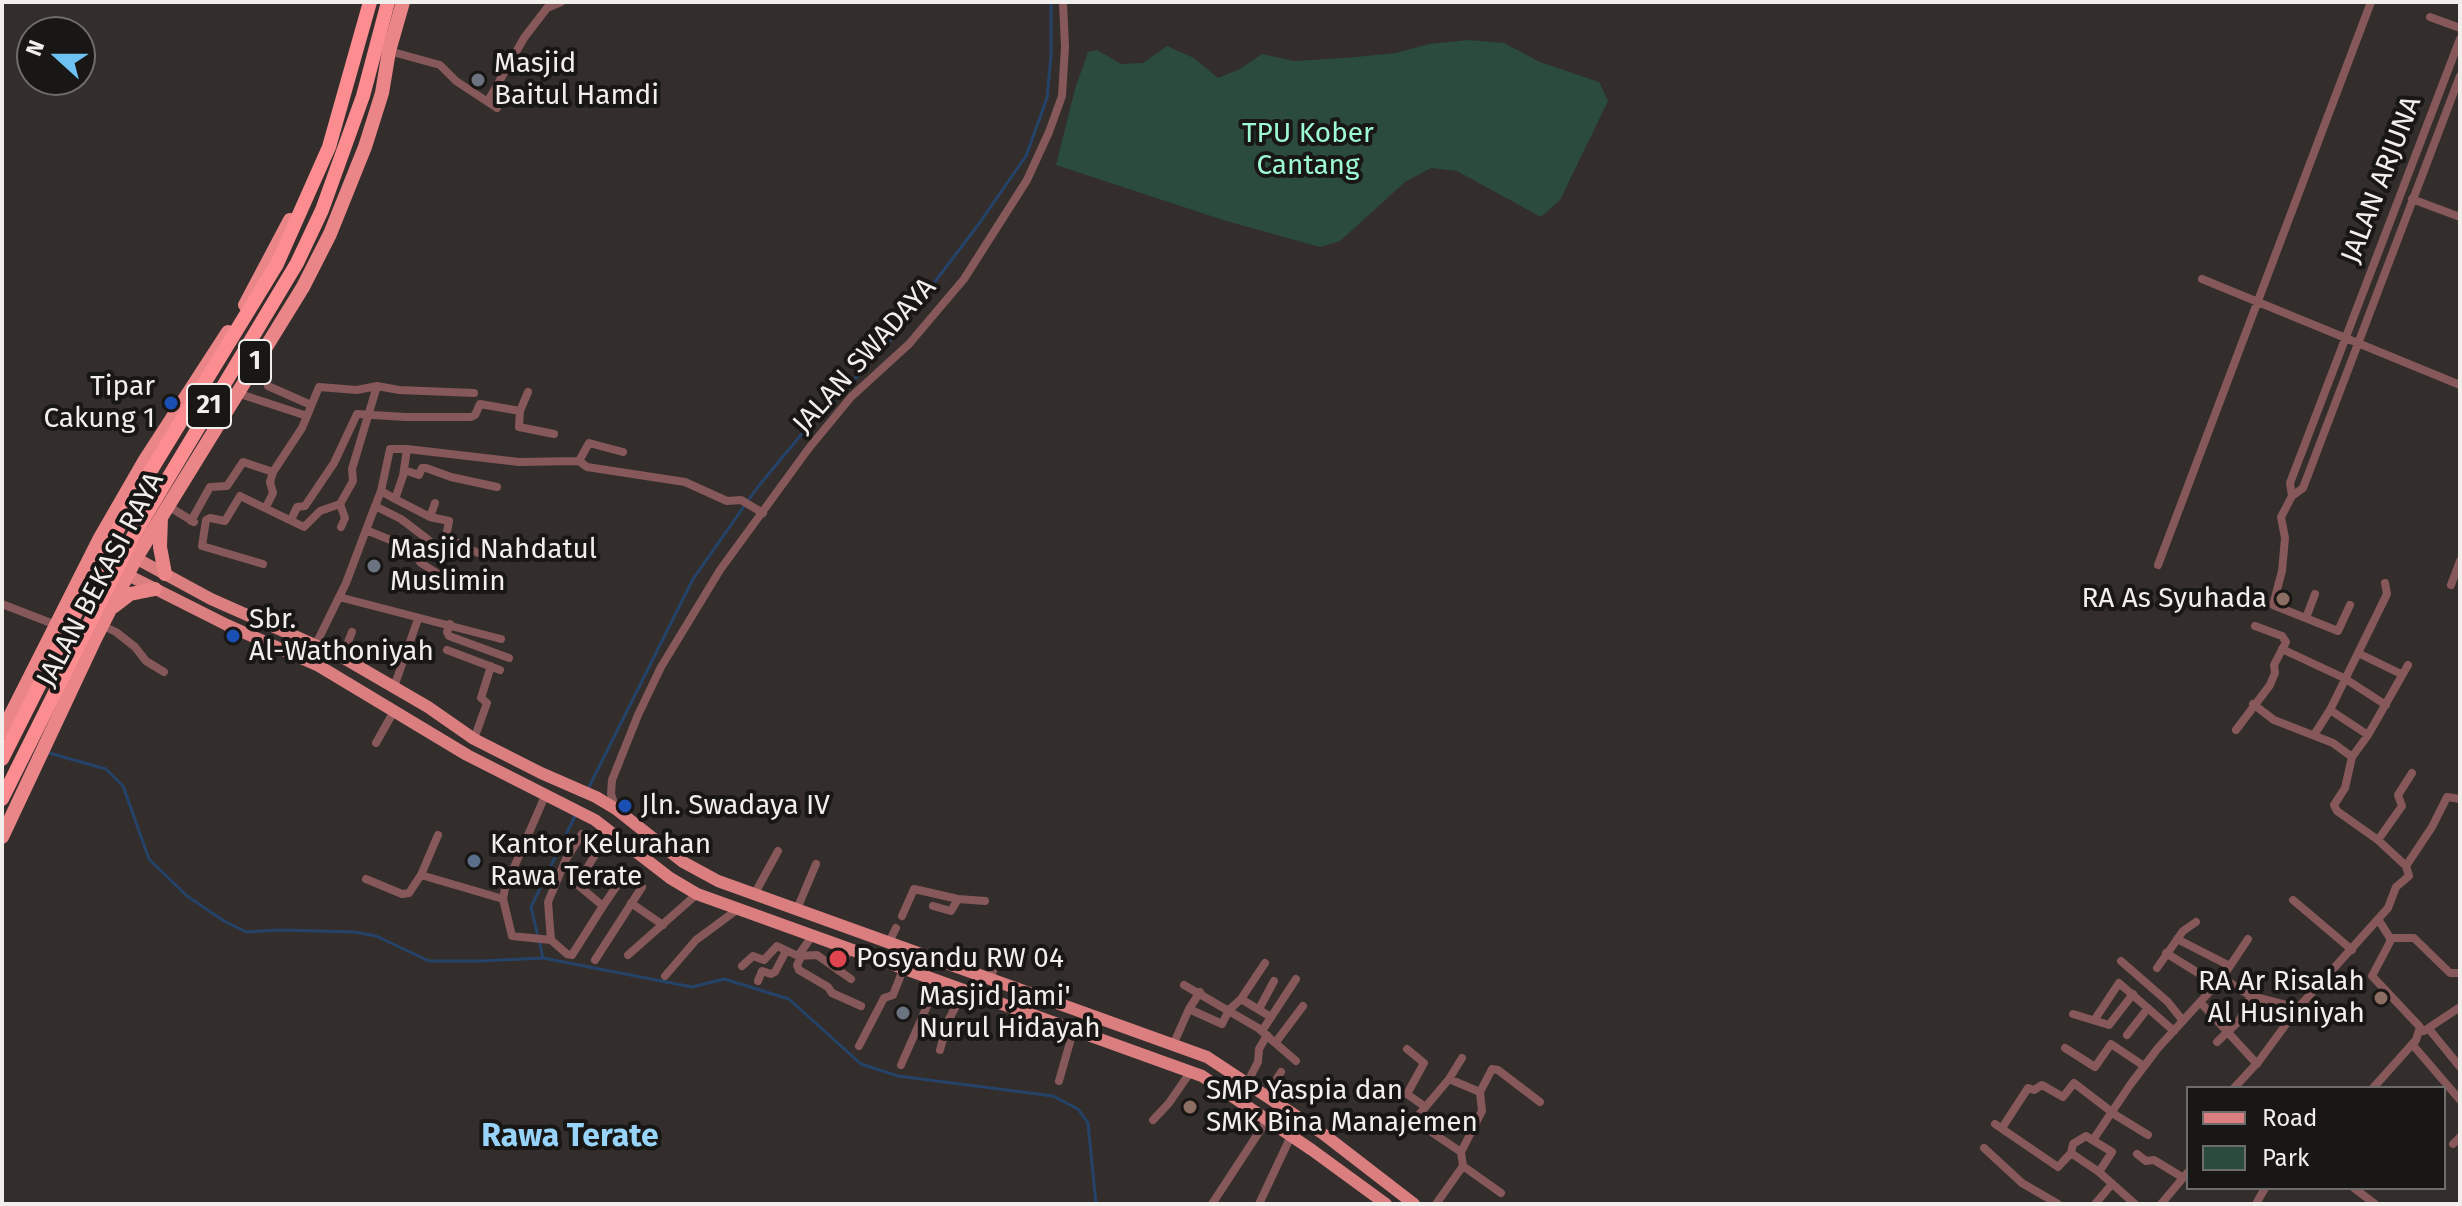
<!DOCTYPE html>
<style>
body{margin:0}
#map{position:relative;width:2462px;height:1206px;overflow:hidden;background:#332e2b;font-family:"Fira Sans",sans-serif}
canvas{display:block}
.frame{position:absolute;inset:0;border:4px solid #f1eeec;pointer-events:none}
.legend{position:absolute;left:2186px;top:1086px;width:260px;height:104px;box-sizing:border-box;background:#191715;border:2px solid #6f6d6b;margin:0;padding:10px 14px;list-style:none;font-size:24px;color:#f1eeec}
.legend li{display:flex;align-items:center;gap:16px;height:40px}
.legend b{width:40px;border:2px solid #6f6d6b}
.north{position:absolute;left:16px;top:16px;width:80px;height:80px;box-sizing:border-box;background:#191715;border:2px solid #6f6d6b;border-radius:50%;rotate:291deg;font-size:22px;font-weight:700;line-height:32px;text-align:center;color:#f1eeec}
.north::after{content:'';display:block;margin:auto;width:28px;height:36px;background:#6ec2f3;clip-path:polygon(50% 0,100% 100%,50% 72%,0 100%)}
</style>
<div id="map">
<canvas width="2462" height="1206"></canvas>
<div class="frame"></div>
<ul class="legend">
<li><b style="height:10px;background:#da7e80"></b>Road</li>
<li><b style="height:22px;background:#2a4b3d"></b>Park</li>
</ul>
<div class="north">N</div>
</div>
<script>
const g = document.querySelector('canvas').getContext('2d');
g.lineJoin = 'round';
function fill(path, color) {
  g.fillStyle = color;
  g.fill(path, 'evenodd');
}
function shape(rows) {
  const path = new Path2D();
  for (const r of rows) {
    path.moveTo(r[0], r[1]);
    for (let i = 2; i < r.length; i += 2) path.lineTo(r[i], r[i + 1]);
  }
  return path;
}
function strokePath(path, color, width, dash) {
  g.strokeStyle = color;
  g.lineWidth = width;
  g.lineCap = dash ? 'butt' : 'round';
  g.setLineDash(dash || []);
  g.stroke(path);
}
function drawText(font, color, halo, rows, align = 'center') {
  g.font = font + ' "Fira Sans",sans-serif';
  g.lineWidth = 8;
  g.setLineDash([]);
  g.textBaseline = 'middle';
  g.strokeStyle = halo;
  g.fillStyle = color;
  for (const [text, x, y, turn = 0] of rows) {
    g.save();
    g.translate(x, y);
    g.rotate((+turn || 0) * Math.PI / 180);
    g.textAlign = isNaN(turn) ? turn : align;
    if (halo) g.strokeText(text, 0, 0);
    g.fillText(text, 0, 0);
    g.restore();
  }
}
fill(shape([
 [1469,40,1504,43,1540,62,1599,82,1608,101,1560,200,1541,217,1457,171,1431,168,1405,182,1340,241,1320,247,1223,220,1056,165,1075,89,1088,52,1097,50,1121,64,1143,63,1167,46,1194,58,1218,78,1240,69,1262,54,1294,61,1345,58,1396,53,1429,44]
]), '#2a4b3d');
strokePath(shape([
 [49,753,106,769,123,786,149,859,187,896,224,921,246,932,279,930,354,932,376,936,429,961,481,961,543,958],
 [588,789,693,579,757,488,805,430,883,350,978,225,1026,156,1047,98,1051,56,1051,2],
 [576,814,531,907,543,958,692,987,724,979,789,999,861,1064,898,1076,1053,1096,1078,1109,1088,1123,1096,1204]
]), '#254369', 3);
strokePath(shape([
 [2430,17,2460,28],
 [389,51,440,65,456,81,497,108],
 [488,101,524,38,547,8,561,2],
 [2412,199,2460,217],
 [2202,279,2460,385],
 [268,386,311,405],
 [528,392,520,411,519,427,554,434],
 [237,393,307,416],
 [579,461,589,443,623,452],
 [404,470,419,475,422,468,426,468,451,477,497,487],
 [381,491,395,499,403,476,407,449],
 [2292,496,2290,483,2460,39],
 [395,499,430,517,449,521,446,537,478,553],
 [168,506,194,522],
 [266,507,273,493,270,482,273,472,302,428,319,387,357,390,377,386,399,390,474,393],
 [430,517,435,503],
 [291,520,297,507,305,506,334,463,357,414,406,417,471,417,475,415,480,404,520,411],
 [191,521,210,487,227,486,243,462,273,472],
 [341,527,345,518,340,504,353,481,352,469,377,386],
 [366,530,410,548,421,563,431,549,433,544,426,538,401,519,375,506],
 [421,563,454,584,463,586],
 [263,564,202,546,206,520,210,518,225,521,240,496,304,527,320,511,340,504],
 [2158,565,2371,2],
 [2451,585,2460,561],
 [339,597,501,639],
 [2,604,56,625],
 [2350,605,2338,631,2273,605,2282,571,2285,538,2281,517,2292,496,2303,488,2460,76],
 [2306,618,2315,594],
 [450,624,447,632,449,636,509,658],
 [101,625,116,632,135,647,146,661,164,672],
 [316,644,346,583,366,530,381,491,390,449,407,449,519,462,579,461,587,467,685,482,727,501,741,500,763,513],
 [2282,649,2344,678,2386,705],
 [447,650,500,670],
 [2358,653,2401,674],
 [342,657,352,632],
 [394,687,418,619],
 [2253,704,2274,720,2333,743,2352,757],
 [2330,710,2368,735],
 [2236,730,2270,685,2275,673,2274,665,2286,642,2282,636,2255,626],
 [2314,735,2330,710,2387,594,2385,583],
 [474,739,487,703,481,698,491,666],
 [376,743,394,711],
 [545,796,505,888,503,899,512,936,551,940],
 [616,809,611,794,612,780,638,715,661,667,720,570,809,448,851,397,909,344,964,279,1027,180,1049,132,1062,96,1065,47,1063,2],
 [582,834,566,859,548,902,551,940,567,954,572,955,603,906],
 [2378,840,2402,806,2398,795,2412,773],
 [2406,866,2432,827,2447,797,2460,799],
 [421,875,503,899],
 [366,879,402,894,409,893,421,875,438,835],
 [755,893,778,851],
 [2293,900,2352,950],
 [631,903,663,925],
 [933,906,951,911,958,899],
 [797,909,816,864],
 [902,916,914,889,958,899,985,901],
 [2390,938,2414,938,2450,973,2460,973],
 [2177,939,2230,966],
 [889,942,896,928],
 [2166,953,2216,984],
 [628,955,697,894],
 [798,956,812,936],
 [801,957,797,965,799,970,828,987,832,993,861,1006],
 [595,960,642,887,622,878,603,906,579,886,578,883,595,855],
 [2121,961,2168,1002,2183,1021],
 [742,966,753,956,764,960,777,946,798,956,817,955,851,979],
 [957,967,961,954],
 [2157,968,2183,931,2196,922],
 [839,971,850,949],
 [665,976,696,940,738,909],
 [2222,978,2251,996,2298,1008],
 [990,979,1000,953],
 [758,981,762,971,771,974,775,972,786,951],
 [1184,985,1258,1028,1296,1061],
 [1241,999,1271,1017],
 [2200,1002,2257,1064],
 [1189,1009,1222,1024,1229,1010,1241,999,1265,963],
 [1259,1009,1274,981],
 [2073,1014,2109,1025,2133,994],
 [2095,1019,2119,983,2174,1031],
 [2429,1029,2460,1067],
 [1262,1031,1296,979],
 [2424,1031,2460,1007],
 [2127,1035,2148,1008],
 [1276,1042,1303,1006],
 [2217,1042,2239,1021,2251,996],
 [2412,1044,2460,1100],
 [1173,1045,1189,1009,1200,992],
 [859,1046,884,998,893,995,904,967],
 [2065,1048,2095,1067,2111,1044,2144,1066],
 [1407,1049,1424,1063,1407,1094,1424,1106],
 [940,1050,948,1021,965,989],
 [901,1065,939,979],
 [1449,1079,1462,1058],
 [1059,1081,1074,1028],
 [1247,1083,1258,1062,1259,1049,1267,1035],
 [2234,1088,2259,1061,2298,1008,2388,908,2396,887,2409,876,2406,866,2378,840,2337,811,2334,805,2345,788,2352,757,2368,735,2408,665],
 [2373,1088,2416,1040,2420,1027,2372,976,2390,942,2390,938,2378,919],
 [1266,1096,1281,1072],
 [1153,1120,1169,1103,1191,1071],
 [1995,1124,2058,1167,2071,1153,2073,1144,2086,1136,2112,1152,2099,1172],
 [2002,1128,2028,1088,2034,1090,2042,1085,2063,1097,2074,1083,2117,1116,2148,1135],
 [2093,1140,2130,1085,2158,1048,2222,978,2248,939],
 [2453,1144,2460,1137],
 [1984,1148,2022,1183,2058,1204],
 [1461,1152,1418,1123,1417,1117,1449,1079,1480,1092],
 [2071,1153,2099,1172,2135,1204],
 [2137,1154,2146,1161,2154,1160,2182,1177],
 [1463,1166,1501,1193],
 [2354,1188,2375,1204],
 [1212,1204,1267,1120],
 [1259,1204,1291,1136],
 [1436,1204,1463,1166,1461,1152,1482,1111,1480,1092,1492,1069,1498,1070,1540,1102],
 [2095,1204,2112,1184],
 [2161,1204,2188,1172],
 [2256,1204,2265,1188]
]), '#865859', 8);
strokePath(shape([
 [130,555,211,599,342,657,428,707,474,739,541,773,596,797,616,809,683,862,718,881,1207,1057,1322,1133,1414,1204],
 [94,558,227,625,319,666,467,755,595,820,670,878,697,894,1202,1076,1312,1150,1386,1204]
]), '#da7e80', 12);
strokePath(shape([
 [245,305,290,220],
 [161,517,160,547,165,574],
 [113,607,130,594,155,589],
 [2,732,100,538,145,460,228,332],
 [2,837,95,639,136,558,303,287,330,234,365,147,382,93,389,51,403,2]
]), '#ea8588', 14);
strokePath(shape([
 [2,759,131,503,277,264,329,147,370,2],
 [2,799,131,540,297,263,322,210,363,96,388,2]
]), '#fb8c90', 14);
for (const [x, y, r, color] of [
 [478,80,8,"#6b7280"],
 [171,403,8,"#1a4fb4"],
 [374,566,8,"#6b7280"],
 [2283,599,8,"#8d6e63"],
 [233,636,8,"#1a4fb4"],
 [625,806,8,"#1a4fb4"],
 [474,861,8,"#5c6f8a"],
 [838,959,10,"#e0444e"],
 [2381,998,8,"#8d6e63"],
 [903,1013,8,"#6b7280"],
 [1190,1107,8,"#8d6e63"]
]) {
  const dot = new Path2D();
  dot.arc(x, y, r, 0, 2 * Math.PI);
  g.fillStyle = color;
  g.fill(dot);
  strokePath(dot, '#191715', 3);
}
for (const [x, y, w] of [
 [255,362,32],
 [209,406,44]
]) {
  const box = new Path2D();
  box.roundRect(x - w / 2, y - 22, w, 44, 6);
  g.fillStyle = '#191715';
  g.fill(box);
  strokePath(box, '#f1eeec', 2);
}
drawText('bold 26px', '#f1eeec', null, [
 ["1",255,362],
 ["21",209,406]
]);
drawText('28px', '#f1eeec', '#191715', [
 ["Masjid",494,64],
 ["Baitul Hamdi",494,96],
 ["Tipar",155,387,"right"],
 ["Cakung 1",155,419,"right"],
 ["Masjid Nahdatul",390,550],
 ["Muslimin",390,582],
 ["RA As Syuhada",2267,599,"right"],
 ["Sbr.",249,620],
 ["Al-Wathoniyah",249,652],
 ["Jln. Swadaya IV",641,806],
 ["Kantor Kelurahan",490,845],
 ["Rawa Terate",490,877],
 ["Posyandu RW 04",856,959],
 ["RA Ar Risalah",2365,982,"right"],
 ["Al Husiniyah",2365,1014,"right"],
 ["Masjid Jami'",919,997],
 ["Nurul Hidayah",919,1029],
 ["SMP Yaspia dan",1206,1091],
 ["SMK Bina Manajemen",1206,1123]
], 'left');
drawText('28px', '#9df9d1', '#191715', [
 ["TPU Kober",1308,134],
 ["Cantang",1308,166]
]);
drawText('28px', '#f1eeec', '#191715', [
 ["JALAN ARJUNA",2382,180,-69],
 ["JALAN SWADAYA",865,356,-48],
 ["JALAN BEKASI RAYA",101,580,-62]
]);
drawText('bold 32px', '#98d4f9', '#191715', [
 ["Rawa Terate",570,1137]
]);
</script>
